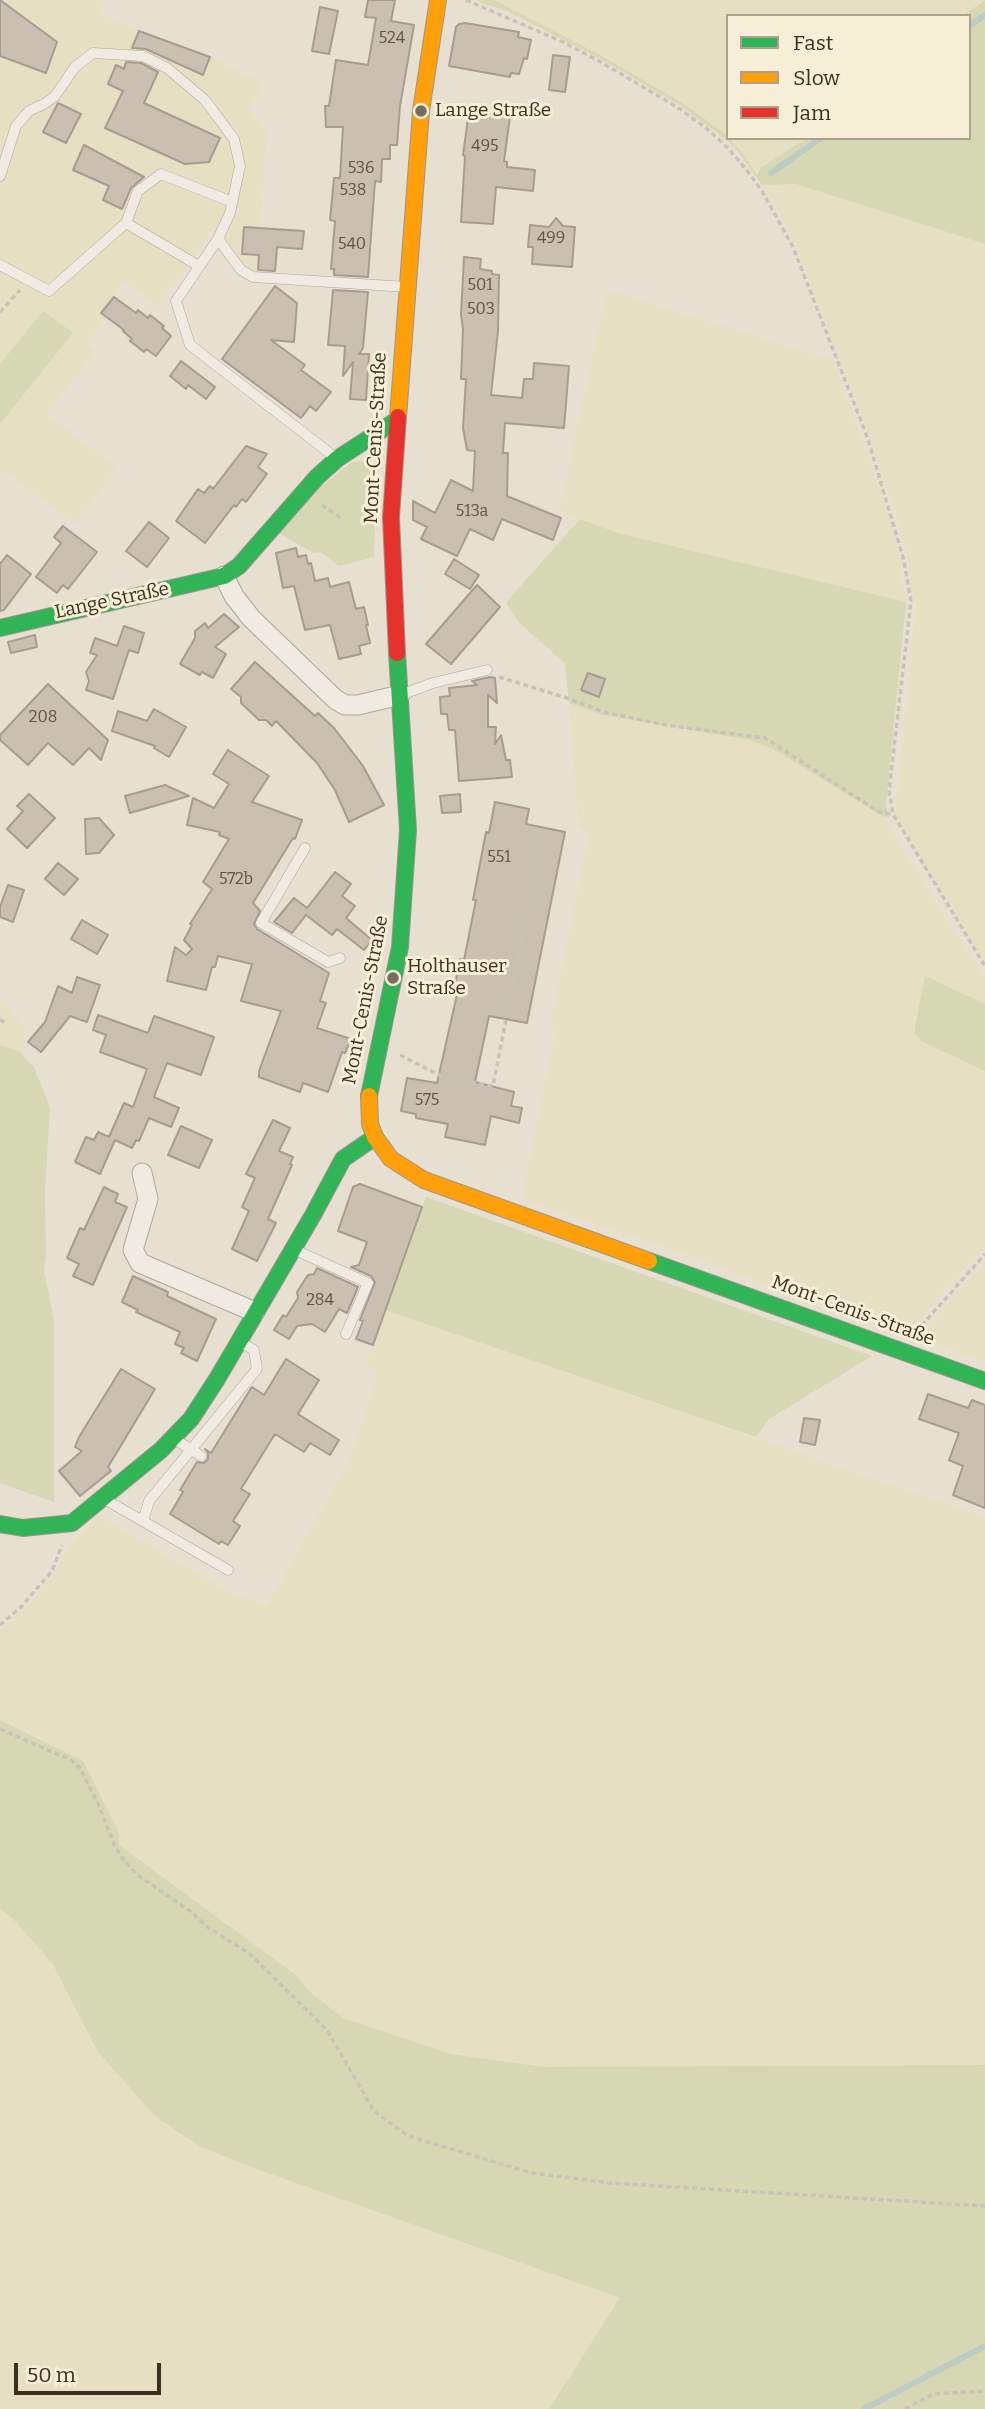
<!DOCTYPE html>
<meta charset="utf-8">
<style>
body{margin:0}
#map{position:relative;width:985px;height:2409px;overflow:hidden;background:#e7e0d1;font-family:Bitter,serif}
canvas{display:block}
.legend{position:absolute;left:726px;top:14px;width:245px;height:126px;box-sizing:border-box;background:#f7eed8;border:2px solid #ada18e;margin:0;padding:9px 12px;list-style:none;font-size:21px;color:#3d2e20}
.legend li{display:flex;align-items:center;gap:14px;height:35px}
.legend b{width:35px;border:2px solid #ada18e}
.scale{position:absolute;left:14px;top:2363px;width:147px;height:32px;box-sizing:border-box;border:4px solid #3d2e20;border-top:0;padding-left:9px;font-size:21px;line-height:24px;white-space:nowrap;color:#3d2e20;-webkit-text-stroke:5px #f7eed8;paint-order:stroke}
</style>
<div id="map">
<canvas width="985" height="2409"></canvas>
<ul class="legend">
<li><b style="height:9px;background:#30b455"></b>Fast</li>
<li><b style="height:9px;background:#ff9f0a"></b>Slow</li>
<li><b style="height:9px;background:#e5322d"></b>Jam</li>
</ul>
<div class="scale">50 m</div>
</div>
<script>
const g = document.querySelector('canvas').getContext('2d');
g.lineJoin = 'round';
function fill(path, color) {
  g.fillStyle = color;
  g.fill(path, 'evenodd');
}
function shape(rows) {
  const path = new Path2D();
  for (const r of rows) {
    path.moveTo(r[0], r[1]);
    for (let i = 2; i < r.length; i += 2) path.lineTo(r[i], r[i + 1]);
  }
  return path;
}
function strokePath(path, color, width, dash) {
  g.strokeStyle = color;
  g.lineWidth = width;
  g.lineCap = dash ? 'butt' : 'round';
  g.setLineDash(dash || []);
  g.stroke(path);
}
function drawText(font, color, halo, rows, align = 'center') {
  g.font = font + ' Bitter,serif';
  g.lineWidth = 6;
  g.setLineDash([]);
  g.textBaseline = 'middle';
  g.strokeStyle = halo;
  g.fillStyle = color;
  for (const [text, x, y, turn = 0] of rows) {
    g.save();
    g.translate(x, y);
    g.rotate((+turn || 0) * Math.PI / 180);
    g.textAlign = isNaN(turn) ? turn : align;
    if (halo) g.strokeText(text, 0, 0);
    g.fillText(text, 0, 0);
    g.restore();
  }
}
fill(shape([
 [0,0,104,0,100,14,210,57,264,84,248,110,267,132,257,272,244,265,237,250,210,232,184,273,156,305,125,282,102,313,107,317,87,343,96,351,47,414,117,468,75,524,5,471,0,476],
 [494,0,984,0,962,16,728,16,728,138,681,102,635,75],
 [728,138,807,138,762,167,757,175,744,155],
 [796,184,985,244,985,961,898,822,895,814,916,605,905,546,871,440,789,228,763,185],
 [607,290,833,360,876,478,897,543,906,602,618,533,559,511],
 [569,703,603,715,749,740,773,749,882,816,985,978,985,1004,925,976,923,1042,985,1071,985,1247,906,1333,605,1226,596,1225,522,1199,556,1029,550,1027,589,833,579,827],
 [0,994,25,1029,27,1042,20,1052,0,1045],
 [985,1262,985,1362,919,1336],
 [385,1310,985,1517,985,2065,544,2067,451,2054,343,2018,310,1992,296,1976,118,1845,83,1761,0,1720,0,1630,41,1592,57,1570,71,1543,99,1516,228,1591,267,1606,349,1461,378,1374,366,1365],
 [0,1908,15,1921,52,1963,98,2052,155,2116,199,2146,251,2167,621,2299,549,2409,0,2409]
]), '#e6dfc2');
fill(shape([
 [478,0,494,0,600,55,681,102,723,132,744,155,757,175,762,167,807,138,969,138,969,16,962,16,985,0,985,244,796,184,762,185,740,154,728,141,681,106,599,58,507,11,481,3],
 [43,311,73,333,0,424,0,364],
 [359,461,369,464,373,468,376,479,374,557,339,566,320,552,313,553,279,533,319,488,351,463],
 [580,519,618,533,906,602,886,805,889,818,882,816,773,749,749,740,603,715,569,703,565,663,518,622,506,602],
 [925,976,985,1004,985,1071,923,1042,915,1034,915,1027],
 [0,1045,20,1052,34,1067,50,1108,45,1191,46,1255,44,1270,54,1321,54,1502,0,1483],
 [426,1197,872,1356,769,1419,756,1437,385,1310],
 [0,1720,83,1761,119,1833,119,1845,297,1976,310,1992,343,2018,451,2054,544,2067,985,2065,985,2409,549,2409,620,2298,251,2167,199,2146,155,2116,98,2052,52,1963,15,1921,0,1908]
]), '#d6d7b3');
strokePath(shape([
 [969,26,985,15],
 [771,173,821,138],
 [864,2409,985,2346]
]), '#bcccc2', 6);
const building = shape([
 [0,0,57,42,46,73,0,56,0,0],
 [368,0,395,0,391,21,414,25,400,106,397,145,390,145,390,159,382,159,381,182,375,181,368,277,334,275,334,269,331,269,335,221,330,220,334,178,340,178,343,127,326,127,325,106,329,106,336,60,368,65,376,18,365,17,368,0],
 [320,7,338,11,329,54,312,51,320,7],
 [465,23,519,32,518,37,531,40,527,59,524,58,519,74,511,73,510,77,449,66,456,27,459,24,465,23],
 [139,31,210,57,203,75,146,49,132,48,139,31],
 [553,55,570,57,565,92,549,90,553,55],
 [126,62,141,63,158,72,144,103,220,138,209,162,185,164,105,128,123,91,108,84,116,65,124,69,126,62],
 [58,103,81,114,66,143,43,132,58,103],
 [469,111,510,117,504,161,507,162,507,167,535,170,533,191,496,187,493,224,461,222,465,156,463,155,469,111],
 [84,145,144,177,131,188,122,209,103,200,109,186,73,170,84,145],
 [556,218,563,226,575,227,572,267,532,264,533,247,528,247,530,225,549,227,556,218],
 [244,227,304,231,302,249,277,247,275,271,258,270,259,255,242,254,244,227],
 [464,257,481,259,480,269,492,271,492,274,499,275,498,331,491,395,522,398,524,379,533,379,534,363,569,366,564,428,505,423,503,453,508,453,507,496,561,518,553,540,502,519,493,540,470,529,457,556,421,539,427,527,413,520,413,501,435,513,451,480,473,491,475,451,467,450,463,428,466,379,461,379,463,329,461,315,464,257],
 [275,286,297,303,294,342,271,340,305,365,301,370,331,392,316,411,310,406,301,418,222,359,275,286],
 [333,290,368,292,363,348,359,354,369,354,366,400,350,399,353,362,343,376,345,346,328,345,333,290],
 [114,297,136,313,138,310,148,318,150,315,164,326,162,328,171,336,156,356,146,349,144,352,130,341,132,339,123,331,124,330,101,313,114,297],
 [181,361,215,387,206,399,188,385,186,389,170,376,181,361],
 [246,446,267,454,258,467,267,474,246,502,242,499,236,507,234,505,205,543,176,521,198,489,204,493,210,486,213,489,246,446],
 [149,522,169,538,147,567,126,551,149,522],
 [63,526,97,552,68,589,63,585,57,593,36,577,61,543,54,537,63,526],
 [296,548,298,557,306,555,308,564,311,563,315,581,328,578,330,587,349,582,356,609,364,607,368,625,366,625,370,643,359,646,361,654,339,659,330,625,305,630,294,586,283,588,276,553,296,548],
 [7,555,31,574,4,610,0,611,0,564,7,555],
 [454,559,479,575,470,589,445,574,454,559],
 [477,585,500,607,451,664,426,644,477,585],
 [224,614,239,627,215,647,226,654,213,678,202,672,200,675,180,664,195,638,195,631,205,623,208,628,224,614],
 [124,626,144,633,138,653,129,650,113,699,86,690,89,681,86,672,97,655,90,653,95,638,117,646,124,626],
 [35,635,37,647,11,653,8,642,35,635],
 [255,662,315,716,318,713,334,728,363,766,384,805,349,822,335,790,317,763,276,721,272,726,266,720,259,720,241,703,241,697,231,689,255,662],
 [588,673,605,679,599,697,581,690,588,673],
 [490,677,495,678,497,703,488,695,488,727,496,727,495,744,501,735,506,760,510,760,512,777,459,781,455,730,449,730,447,714,441,714,440,697,450,696,449,688,477,685,472,681,490,677],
 [48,684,108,740,101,760,89,748,73,765,48,743,28,765,0,740,0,735,48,684],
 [154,709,186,727,169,757,154,748,155,746,112,731,118,711,147,721,154,709],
 [228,750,269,776,252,802,302,820,295,839,293,838,253,903,260,911,254,924,257,929,329,973,320,1001,326,1003,317,1028,351,1039,345,1053,342,1052,328,1092,303,1083,300,1092,259,1077,259,1071,281,1011,241,1001,252,964,218,956,215,967,212,967,206,990,167,981,175,947,186,955,192,949,184,940,192,925,190,924,212,889,203,882,229,839,219,835,220,832,187,825,193,798,214,808,229,784,213,774,228,750],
 [165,785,189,796,130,813,125,796,165,785],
 [29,794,55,818,27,848,7,829,23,811,17,806,29,794],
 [460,794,461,812,442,813,440,796,460,794],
 [495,802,529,809,526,824,565,832,527,1023,489,1016,475,1082,514,1092,511,1106,522,1108,519,1123,491,1116,485,1145,445,1137,448,1124,416,1118,416,1114,401,1111,407,1078,437,1083,459,986,455,985,460,959,464,960,476,900,473,900,486,832,489,833,495,802],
 [99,818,114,835,99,853,86,854,85,819,99,818],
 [58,863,78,879,64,895,45,879,58,863],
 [335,872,351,884,342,896,355,906,346,918,372,940,364,950,337,929,332,935,306,915,292,933,274,922,294,898,307,908,335,872],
 [8,885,24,890,13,922,0,917,0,907,8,885],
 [82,920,108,935,97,954,71,939,82,920],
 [77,977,100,985,87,1022,70,1016,41,1052,28,1042,45,1022,58,986,72,993,77,977],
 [98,1015,148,1033,154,1016,214,1037,201,1075,167,1063,154,1097,179,1108,171,1127,149,1118,139,1141,136,1140,132,1148,115,1140,100,1174,75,1162,86,1137,94,1140,98,1132,109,1137,124,1103,133,1107,147,1069,100,1052,106,1035,93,1030,98,1015],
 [273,1120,290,1128,279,1151,293,1157,290,1164,292,1165,268,1219,276,1223,257,1261,232,1249,249,1211,242,1207,255,1178,246,1174,273,1120],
 [181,1126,212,1140,199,1168,168,1155,181,1126],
 [360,1184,422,1207,373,1345,356,1339,363,1321,360,1320,375,1282,371,1276,351,1267,359,1265,367,1242,338,1231,353,1187,360,1184],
 [104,1187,118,1194,115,1202,127,1207,93,1285,73,1276,79,1264,67,1258,80,1228,84,1230,104,1187],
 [317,1268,358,1287,347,1313,339,1309,325,1332,312,1324,297,1326,289,1339,274,1330,283,1315,286,1317,298,1298,297,1292,308,1275,314,1274,317,1268],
 [133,1276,168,1292,167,1296,216,1319,197,1361,181,1353,184,1348,175,1344,180,1332,136,1312,138,1310,122,1302,133,1276],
 [286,1359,319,1380,298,1414,339,1440,330,1455,310,1443,304,1452,275,1434,241,1489,250,1494,233,1521,240,1526,228,1545,221,1541,219,1544,170,1514,183,1492,180,1490,197,1462,204,1463,208,1459,208,1453,205,1449,211,1453,250,1390,252,1387,264,1395,286,1359],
 [121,1369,155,1389,108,1467,111,1471,80,1496,59,1471,82,1451,75,1447,79,1437,121,1369],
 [928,1394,968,1408,972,1400,985,1405,985,1508,953,1495,963,1466,949,1460,959,1433,919,1419,928,1394],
 [804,1418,820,1420,815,1445,800,1442,804,1418]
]);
fill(building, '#cbbfb2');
strokePath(building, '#a89c90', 2);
const lane = shape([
 [0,176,16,126,29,111,44,104,55,96,75,67,93,53,143,56,167,68,205,100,234,139,240,166,230,213,218,239],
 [126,223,199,266],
 [0,265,49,291,126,223,138,191,161,174,232,202],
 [336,458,190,345,176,301,218,239,241,270,253,277,407,287],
 [403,694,433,683,487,670],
 [305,848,261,923,328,962,340,958],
 [293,1249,368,1283,346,1334],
 [173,1438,201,1456],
 [106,1500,228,1570],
 [143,1521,149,1501,257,1369,254,1350,240,1342]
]);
const street = shape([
 [224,576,234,596,251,618,335,699,345,705,358,705,400,695],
 [142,1173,148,1199,133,1250,140,1263,255,1312]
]);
const fast = shape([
 [0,628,224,576,239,566,317,477,337,459,397,420],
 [369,1096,400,947,408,830,397,653],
 [649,1261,985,1381],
 [0,1524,23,1528,72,1523,161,1450,191,1419,217,1379,313,1215,343,1159,375,1137]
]);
const slow = shape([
 [398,417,421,111,438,0],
 [369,1096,370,1124,375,1137,391,1159,424,1180,649,1261]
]);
const jam = shape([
 [397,653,391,517,398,417]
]);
strokePath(lane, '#ada599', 11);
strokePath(street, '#ada599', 21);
strokePath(fast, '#9c958a', 18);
strokePath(slow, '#9c958a', 18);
strokePath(jam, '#9c958a', 18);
strokePath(shape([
 [466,0,563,42,599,61,680,109,706,128,727,147,749,173,762,191,793,247,868,439,904,561,911,601,889,791,893,814,985,966],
 [0,312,20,290],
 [322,505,341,518],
 [499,677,564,697,604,712,666,725,765,738,879,812,893,814],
 [0,1020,5,1022],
 [400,1055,441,1076,493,1086,543,829],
 [916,1332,985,1254],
 [0,1625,21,1607,52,1571,62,1545],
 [0,1729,71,1760,80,1768,99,1806,114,1844,124,1861,139,1876,190,1911,206,1926,250,1954,327,2030,374,2111,408,2136,532,2173,610,2183,985,2206],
 [905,2409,933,2394,985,2391]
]), '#c8c2b9', 3.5, [5, 3.5]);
strokePath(lane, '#efebe3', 10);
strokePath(street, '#efebe3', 19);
strokePath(fast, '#30b455', 16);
strokePath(slow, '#ff9f0a', 16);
strokePath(jam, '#e5322d', 16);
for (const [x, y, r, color] of [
 [421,111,7,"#786c5e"],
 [393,978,7,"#786c5e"]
]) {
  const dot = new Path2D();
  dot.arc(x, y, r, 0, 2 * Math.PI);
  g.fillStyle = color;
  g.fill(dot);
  strokePath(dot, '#f7eed8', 2.5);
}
drawText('16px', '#605244', null, [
 ["524",392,39],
 ["495",485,147],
 ["536",361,169],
 ["538",353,191],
 ["499",551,239],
 ["540",352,245],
 ["501",480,286],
 ["503",481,310],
 ["513a",472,512],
 ["208",43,718],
 ["551",499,858],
 ["572b",236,880],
 ["575",427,1101],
 ["284",320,1301]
]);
drawText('19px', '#3d2e20', '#f7eed8', [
 ["Lange Straße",435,111],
 ["Holthauser",407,967],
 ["Straße",407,989]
], 'left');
drawText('19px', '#3d2e20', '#f7eed8', [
 ["Mont-Cenis-Straße",376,438,-87],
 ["Lange Straße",112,601,-12],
 ["Mont-Cenis-Straße",366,1000,-79],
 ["Mont-Cenis-Straße",853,1311,20]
]);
</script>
